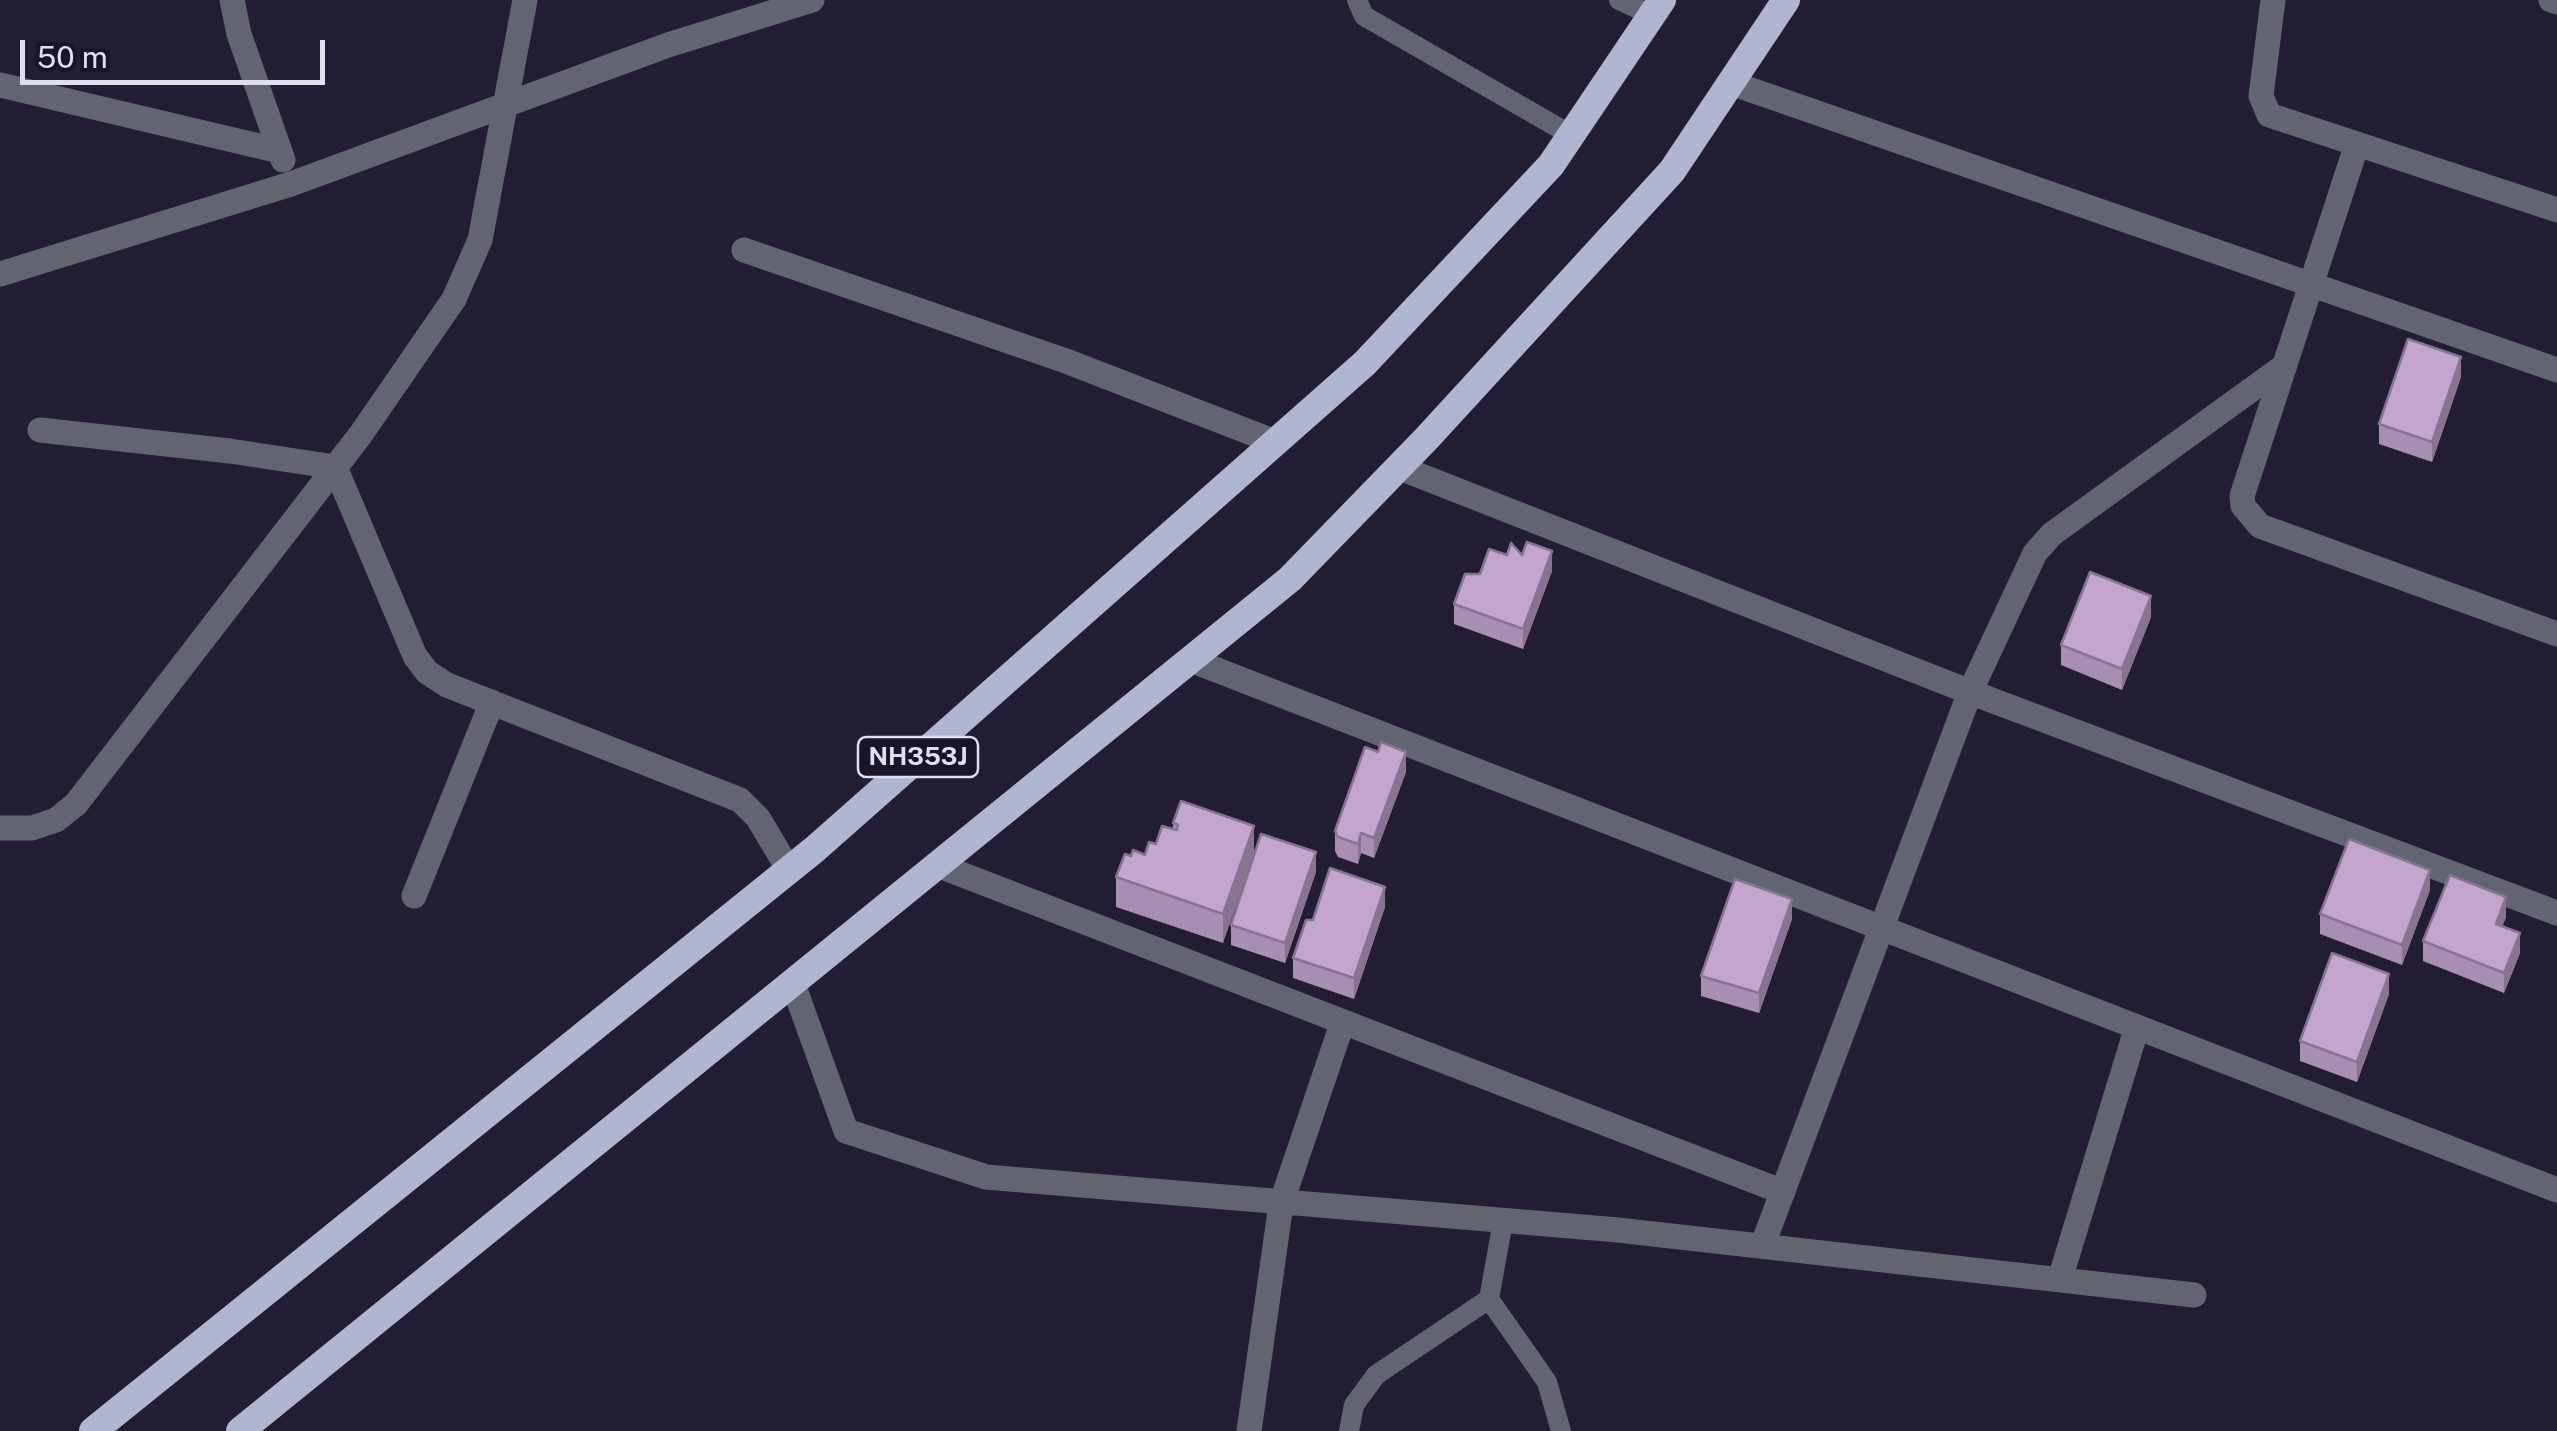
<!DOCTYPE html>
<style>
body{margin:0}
#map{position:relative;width:2557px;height:1431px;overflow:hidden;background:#231d34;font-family:"Public Sans",sans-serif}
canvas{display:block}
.scale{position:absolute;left:20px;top:40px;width:305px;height:45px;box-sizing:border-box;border:5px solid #e1deee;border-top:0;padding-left:12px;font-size:30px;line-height:35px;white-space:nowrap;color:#e1deee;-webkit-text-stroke:8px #1a1429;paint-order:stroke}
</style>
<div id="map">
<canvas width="2557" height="1431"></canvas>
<div class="scale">50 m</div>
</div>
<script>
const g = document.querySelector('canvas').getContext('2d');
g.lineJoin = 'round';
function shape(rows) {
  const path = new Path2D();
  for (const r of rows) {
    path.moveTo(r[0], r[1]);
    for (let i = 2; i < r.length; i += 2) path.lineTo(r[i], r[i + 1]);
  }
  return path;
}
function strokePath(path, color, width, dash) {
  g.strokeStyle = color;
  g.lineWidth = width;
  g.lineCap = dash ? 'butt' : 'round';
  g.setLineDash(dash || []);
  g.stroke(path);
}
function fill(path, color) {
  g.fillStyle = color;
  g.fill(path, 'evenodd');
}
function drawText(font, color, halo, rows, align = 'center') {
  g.font = font + ' "Public Sans",sans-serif';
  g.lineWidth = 10;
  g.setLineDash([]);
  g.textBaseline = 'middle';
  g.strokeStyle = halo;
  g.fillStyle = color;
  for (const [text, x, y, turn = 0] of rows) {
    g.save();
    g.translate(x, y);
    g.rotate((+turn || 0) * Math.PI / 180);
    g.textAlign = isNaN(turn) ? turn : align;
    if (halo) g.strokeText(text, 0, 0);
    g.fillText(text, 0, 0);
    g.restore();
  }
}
strokePath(shape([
 [1357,0,1364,16,1571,135],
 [1619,0,1651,15],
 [1503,1221,1489,1299,1547,1382,1561,1431],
 [1349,1431,1354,1405,1376,1375,1489,1299]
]), '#626571', 20);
strokePath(shape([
 [232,0,239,34,283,160],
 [2273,0,2261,96,2269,115,2557,210],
 [2551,0,2557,2],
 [1734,84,2557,370],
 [0,85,280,151],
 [2357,144,2242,496,2243,506,2260,526,2557,634],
 [744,250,1066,361,1275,442],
 [0,274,291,184,668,45,812,0],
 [40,430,230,451,335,467,415,656,427,672,447,685,740,800,758,818,789,870],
 [1398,467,1970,692,2557,913],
 [1191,660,2557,1190],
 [0,828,32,828,56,820,76,804,361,434,454,299,480,240,525,0],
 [940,866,1783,1192],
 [414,896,492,702],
 [793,984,846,1131,986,1177,1618,1230,2194,1295],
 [1763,1244,1970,692,2035,553,2052,534,2284,366],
 [2060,1279,2137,1027],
 [1249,1431,1281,1204,1342,1024]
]), '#626571', 25);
strokePath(shape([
 [93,1431,815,849,1365,363,1551,165,1662,0],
 [240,1431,1290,579,1427,438,1672,171,1786,0]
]), '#b0b6d2', 28);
fill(shape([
 [2461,377,2432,462,2379,444,2379,424],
 [1507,555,1522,555,1552,571,1523,649,1454,624,1454,604,1480,574],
 [2151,617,2122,690,2061,665,2061,645],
 [1406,772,1374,858,1361,853,1358,864,1338,857,1335,851,1335,831],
 [1173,823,1254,826,1223,943,1116,907,1116,877,1131,856,1145,855,1173,829],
 [1316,872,1285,963,1231,945,1231,925],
 [2430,890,2402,965,2320,934,2320,914],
 [1385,907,1354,999,1293,978,1293,958,1313,920],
 [2506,917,2502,926,2520,953,2504,993,2423,961,2423,941],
 [1792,919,1759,1013,1701,996,1701,976],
 [2389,994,2357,1082,2300,1061,2300,1041]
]), '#a88eb2');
fill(shape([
 [2461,357,2461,377,2432,462,2432,442],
 [1552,551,1552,571,1523,649,1523,629],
 [2151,596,2151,617,2122,690,2122,669],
 [1406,752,1406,772,1374,858,1374,838],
 [1254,826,1254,855,1223,943,1223,914],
 [1361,833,1361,853,1358,864,1358,844],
 [1316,852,1316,872,1285,963,1285,943],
 [2430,870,2430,890,2402,965,2402,945],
 [1385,887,1385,907,1354,999,1354,978],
 [2506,897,2506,917,2496,944,2496,924],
 [1792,899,1792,919,1759,1013,1759,993],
 [2520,933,2520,953,2504,993,2504,973],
 [2389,974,2389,994,2357,1082,2357,1062]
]), '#887491');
const building = shape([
 [2408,339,2461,357,2432,442,2379,424,2408,339],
 [1527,542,1552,551,1523,629,1454,604,1465,574,1480,574,1489,549,1507,555,1511,543,1522,555,1527,542],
 [2090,572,2151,596,2122,669,2061,645,2090,572],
 [1381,742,1406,752,1374,838,1361,833,1358,844,1338,837,1335,831,1365,747,1378,752,1381,742],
 [1181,801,1254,826,1223,914,1116,877,1125,854,1131,856,1133,850,1145,855,1149,842,1156,844,1162,826,1177,830,1178,825,1173,823,1181,801],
 [1261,834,1316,852,1285,943,1231,925,1261,834],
 [2349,839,2430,870,2402,945,2320,914,2349,839],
 [1330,868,1385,887,1354,978,1293,958,1306,920,1313,920,1330,868],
 [2450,875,2506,897,2496,924,2520,933,2504,973,2423,941,2450,875],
 [1735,879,1792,899,1759,993,1701,976,1735,879],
 [2332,953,2389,974,2357,1062,2300,1041,2332,953]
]);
fill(building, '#c3a5cf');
strokePath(building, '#887491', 2.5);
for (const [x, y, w] of [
 [918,757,120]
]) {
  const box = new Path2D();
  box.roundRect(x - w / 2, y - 20, w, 40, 8);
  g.fillStyle = '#1a1429';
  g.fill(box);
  strokePath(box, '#e1deee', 2.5);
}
drawText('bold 25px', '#e1deee', null, [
 ["NH353J",918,757]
]);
</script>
